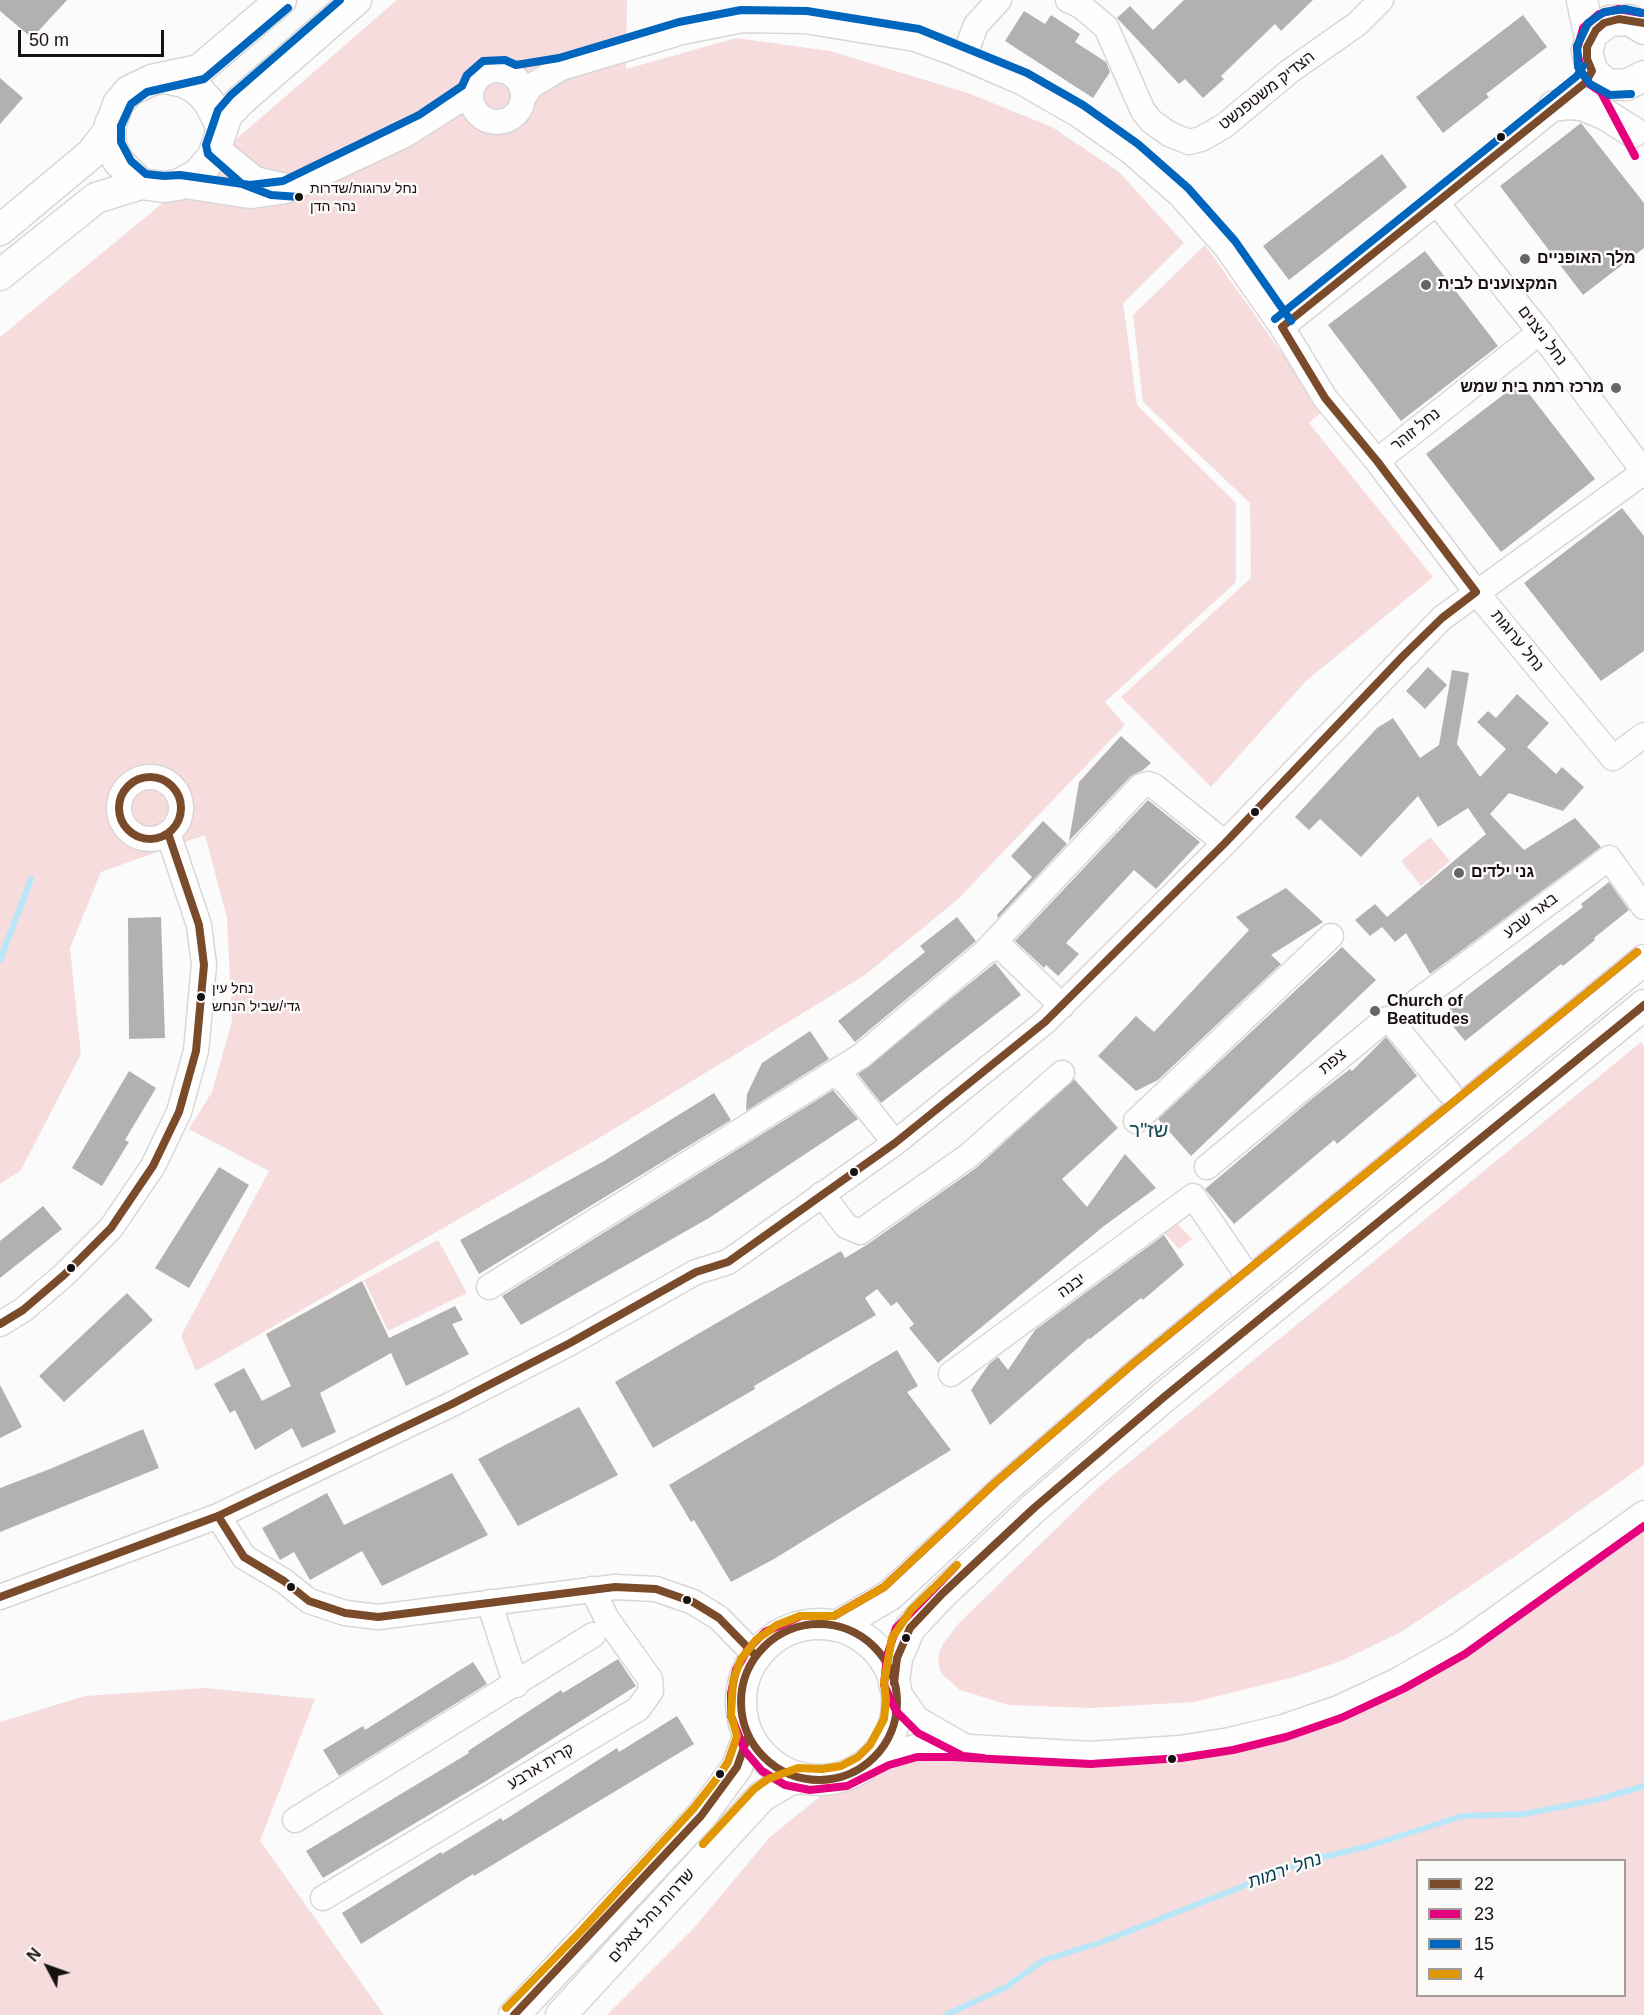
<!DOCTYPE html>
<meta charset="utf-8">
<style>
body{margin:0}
#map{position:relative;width:1644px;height:2015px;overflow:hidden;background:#fcfbfb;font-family:Helvetica,sans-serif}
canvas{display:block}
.legend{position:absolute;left:1416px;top:1859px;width:210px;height:138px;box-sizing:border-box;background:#fdfafa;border:2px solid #a19d9d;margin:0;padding:8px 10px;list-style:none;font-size:18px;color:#171212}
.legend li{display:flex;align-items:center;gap:12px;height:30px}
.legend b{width:30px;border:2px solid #a19d9d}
.north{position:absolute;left:18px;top:1937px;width:60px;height:60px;-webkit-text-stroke:4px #fdfafa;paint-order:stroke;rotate:311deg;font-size:16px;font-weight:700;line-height:24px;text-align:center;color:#171212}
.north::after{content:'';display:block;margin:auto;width:21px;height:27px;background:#171212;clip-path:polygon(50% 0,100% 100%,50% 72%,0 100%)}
.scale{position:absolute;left:18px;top:30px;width:146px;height:27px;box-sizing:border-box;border:3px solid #171212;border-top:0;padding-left:8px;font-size:18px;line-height:21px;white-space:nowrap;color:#171212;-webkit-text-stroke:4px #fdfafa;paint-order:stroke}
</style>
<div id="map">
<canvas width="1644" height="2015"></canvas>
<ul class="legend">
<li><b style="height:8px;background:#7a4b2a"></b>22</li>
<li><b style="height:8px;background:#e5007d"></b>23</li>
<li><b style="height:8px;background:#0065bd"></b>15</li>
<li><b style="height:8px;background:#e19702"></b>4</li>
</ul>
<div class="north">N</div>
<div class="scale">50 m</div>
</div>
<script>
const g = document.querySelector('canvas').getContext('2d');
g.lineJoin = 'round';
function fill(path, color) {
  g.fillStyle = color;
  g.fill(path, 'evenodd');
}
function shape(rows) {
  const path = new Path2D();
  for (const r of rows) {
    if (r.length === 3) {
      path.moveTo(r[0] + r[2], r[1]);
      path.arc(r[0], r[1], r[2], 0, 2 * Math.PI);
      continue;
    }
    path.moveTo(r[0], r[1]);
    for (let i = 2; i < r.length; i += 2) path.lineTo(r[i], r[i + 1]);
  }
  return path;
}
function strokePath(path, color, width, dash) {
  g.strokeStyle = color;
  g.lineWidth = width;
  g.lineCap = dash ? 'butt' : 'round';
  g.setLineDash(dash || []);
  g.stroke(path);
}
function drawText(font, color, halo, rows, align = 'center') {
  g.font = font + ' Helvetica,Heebo,sans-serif';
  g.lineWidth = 5;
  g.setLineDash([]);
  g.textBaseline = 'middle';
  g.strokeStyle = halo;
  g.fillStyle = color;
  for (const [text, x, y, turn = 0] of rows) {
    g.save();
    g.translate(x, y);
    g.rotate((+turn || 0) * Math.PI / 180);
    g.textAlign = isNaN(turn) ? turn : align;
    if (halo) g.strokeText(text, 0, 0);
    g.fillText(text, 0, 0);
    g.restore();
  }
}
fill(shape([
 [397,0,627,0,626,69,736,38,830,51,968,93,1052,127,1119,172,1184,243,1123,303,1137,405,1236,503,1236,582,1105,702,1125,725,957,900,865,975,604,1135,196,1371,181,1336,269,1171,189,1129,212,1092,232,1021,227,918,205,835,101,872,70,948,81,1054,21,1170,0,1184,0,337,153,211],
 [1205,245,1323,411,1309,423,1433,577,1306,681,1211,787,1121,697,1251,578,1250,503,1143,402,1133,315],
 [1430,837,1450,861,1421,886,1401,861],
 [1641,1042,1644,1046,1644,1465,1517,1555,1401,1632,1341,1661,1294,1677,1194,1702,1090,1708,1009,1705,960,1690,943,1675,939,1667,938,1656,943,1644,959,1623,1099,1487],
 [1172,1218,1192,1239,1179,1249,1159,1227],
 [438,1240,467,1293,388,1331,364,1280],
 [1644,1523,1644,2015,607,2015,694,1928,770,1837,828,1790,868,1780,924,1751,969,1751,1101,1768,1212,1754,1325,1727,1466,1658],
 [1418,1860,1624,1860,1624,1996,1418,1996],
 [206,1688,315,1699,260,1841,384,2015,0,2015,0,1722,85,1696]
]), '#f6dcdc');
strokePath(shape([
 [0,960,31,879],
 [946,2015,1006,1987,1044,1960,1099,1943,1307,1861,1369,1846,1462,1816,1524,1814,1596,1800,1644,1786]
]), '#bae7f8', 6);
fill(shape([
 [0,0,67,0,32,38,0,11],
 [1184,0,1313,0,1281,31,1275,24,1221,76,1224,79,1203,98,1185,79,1179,84,1117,18,1130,6,1153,30],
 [1024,11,1045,24,1051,15,1080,34,1075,42,1106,62,1110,72,1093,98,1005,41],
 [1523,15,1547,47,1486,94,1489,97,1443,133,1416,97],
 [0,78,23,98,0,124],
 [1581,123,1644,203,1644,248,1583,295,1500,186],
 [1382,154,1407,187,1289,280,1263,246],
 [1425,251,1498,346,1401,421,1328,325],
 [1520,382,1595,479,1501,552,1426,454],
 [1622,508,1644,536,1644,651,1601,681,1524,583],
 [1428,667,1447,685,1425,709,1406,691],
 [1452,670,1469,673,1457,744,1480,777,1506,749,1477,722,1488,711,1496,718,1517,694,1549,723,1527,747,1556,774,1562,767,1584,787,1563,811,1509,793,1490,814,1524,850,1575,818,1601,847,1430,974,1406,933,1395,942,1382,927,1370,936,1355,920,1375,904,1387,917,1486,834,1468,808,1438,827,1418,796,1361,857,1320,819,1309,830,1295,817,1377,728,1393,718,1420,758,1439,745],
 [1121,736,1151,763,1143,770,1131,776,1069,841,1079,782],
 [1148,800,1200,842,1156,889,1134,870,1066,943,1079,954,1058,976,1046,965,1044,968,1015,941],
 [1043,821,1067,844,998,918,997,915,1032,877,1011,856],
 [1609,882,1629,910,1594,938,1595,940,1563,966,1561,964,1465,1041,1443,1014,1583,907,1581,904],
 [1286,888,1323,922,1271,955,1281,964,1158,1080,1136,1091,1098,1056,1136,1016,1154,1032,1249,930,1236,917],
 [161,917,165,1038,129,1039,128,918],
 [957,917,976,941,855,1042,838,1021,925,952,920,946],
 [1342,947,1376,980,1191,1156,1158,1119],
 [995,963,1021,995,881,1103,858,1074],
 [810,1031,829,1059,746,1111,747,1094,762,1063],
 [1386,1037,1417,1076,1337,1144,1334,1140,1234,1224,1205,1189,1314,1097,1350,1069,1352,1071],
 [129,1071,156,1088,125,1140,129,1142,102,1186,72,1168],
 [1074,1079,1118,1128,1062,1179,1087,1207,1125,1154,1156,1188,1104,1226,938,1363,909,1328,914,1324,897,1302,891,1306,877,1289,865,1298,876,1315,754,1386,755,1389,653,1448,615,1382,841,1251,845,1258,868,1244,976,1168],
 [833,1090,858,1119,709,1218,521,1325,502,1296],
 [714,1093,731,1120,479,1274,460,1240,604,1161],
 [219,1167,249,1185,189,1288,155,1268],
 [43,1206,62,1229,0,1278,0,1241],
 [1164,1235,1184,1265,1143,1300,1141,1298,1090,1339,1089,1338,990,1425,971,1390,989,1364,998,1357,1008,1370,1035,1330],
 [362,1281,389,1338,455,1306,463,1320,452,1324,469,1354,406,1386,391,1353,320,1393,336,1432,302,1448,292,1428,255,1450,235,1410,230,1413,214,1384,244,1368,262,1401,291,1386,266,1334],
 [127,1293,153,1320,64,1402,39,1376],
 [897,1350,918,1386,907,1392,951,1450,774,1559,731,1582,694,1520,691,1522,669,1485],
 [0,1385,22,1427,0,1438],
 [579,1407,618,1475,518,1526,478,1459],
 [143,1429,159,1468,0,1532,0,1488,50,1469],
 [452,1473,488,1535,382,1586,362,1551,310,1580,294,1552,280,1560,262,1528,327,1493,344,1525],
 [618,1659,636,1686,486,1781,323,1878,306,1851,469,1753,468,1751,561,1690,563,1693],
 [473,1662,487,1684,339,1776,323,1750,363,1726,365,1730],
 [677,1716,694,1744,474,1876,473,1874,361,1944,342,1913,441,1852,442,1854,501,1818,503,1821,617,1748,619,1752]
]), '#b3b0b0');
const minor = shape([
 [1068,0,1081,6,1106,27,1143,111,1151,121,1169,134,1189,142,1201,139,1224,126,1290,71,1357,24,1381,0],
 [964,57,976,25,999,0],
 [497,96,26],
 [523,98,531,86,561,68,682,32,743,20,805,21,915,39,954,53,1023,83,1077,114,1131,152,1180,195,1226,247,1282,327,1325,398,1377,461,1476,592,1613,758,1644,735],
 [216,147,255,179,285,186],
 [178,185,250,196,286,191,403,136,471,93],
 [1436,202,1540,332,1644,472],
 [1282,327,1585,83,1592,71],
 [1377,461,1540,332],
 [150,808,31],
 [984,953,994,948,1003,949,1062,1006],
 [1404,1011,1609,858,1644,907],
 [829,1076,838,1076,847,1083,895,1143],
 [1136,1121,1331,936],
 [1207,1167,1386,1019,1395,1026,1449,1092],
 [822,1194,846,1226,860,1232,968,1156,1062,1073],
 [489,1287,861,1056,984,953,1141,786,1148,784,1154,786,1225,843],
 [0,1324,23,1310,64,1275,111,1228,153,1166,179,1112,196,1051,204,965,199,925,168,833],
 [951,1374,1193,1196,1251,1281],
 [218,1516,244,1557,284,1581,309,1601,345,1613,378,1617,615,1587,656,1589,693,1602,719,1618,756,1656],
 [0,1597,218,1516,452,1404,570,1343,696,1272,728,1262,895,1143,1045,1022,1225,843,1442,618,1644,472],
 [489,1602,516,1685],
 [896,1689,917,1719,959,1743],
 [864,1766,885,1755,915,1747,952,1746,1090,1754,1180,1748,1230,1740,1283,1727,1338,1708,1398,1680,1459,1645,1644,1513],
 [295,1820,593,1635],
 [323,1898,638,1709,651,1691,650,1679,607,1619,592,1589]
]);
const major = shape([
 [1582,0,1590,38],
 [1644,29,1629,20,1609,21,1592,34,1587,51,1592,71,1606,84,1626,85,1644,76],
 [165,78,184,82,198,90,209,102,222,128],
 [1554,106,1568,104,1582,105,1606,115,1633,132],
 [110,124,111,145,118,161,141,184],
 [0,230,91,154,108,132,118,104,129,91,152,80,199,70,281,0],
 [0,275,96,198,141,184,164,187,178,185,198,174,213,156,227,115,239,102,356,0],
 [819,1702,78],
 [837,1626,890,1595,1003,1490,1141,1371,1644,960],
 [894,1683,897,1658,910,1628,942,1594,1034,1508,1164,1397,1644,1005],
 [514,2015,701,1816,737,1767,748,1736],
 [561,2015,762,1796,788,1781,800,1778]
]);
strokePath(minor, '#d9d6d6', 27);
strokePath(major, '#d9d6d6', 33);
strokePath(minor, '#fffefe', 24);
strokePath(major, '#fffefe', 30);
strokePath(shape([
 [150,808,31],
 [0,1324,23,1310,64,1275,111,1228,153,1166,179,1112,196,1051,204,965,199,925,168,833],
 [218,1516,244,1557,284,1581,309,1601,345,1613,378,1617,615,1587,656,1589,693,1602,719,1618,756,1656],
 [0,1597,218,1516,452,1404,570,1343,696,1272,728,1262,895,1143,1045,1022,1225,843,1403,656,1442,618,1476,592,1377,461,1325,398,1282,327,1585,83,1592,71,1587,59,1587,47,1596,30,1604,23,1619,19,1644,23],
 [819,1702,78],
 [894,1683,897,1658,910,1628,942,1594,1034,1508,1164,1397,1644,1005],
 [514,2015,701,1816,737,1767,748,1736]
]), '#7a4b2a', 8);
strokePath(shape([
 [1635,156,1601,92,1589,84,1581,71,1577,50,1583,28,1599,14,1618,9,1642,13],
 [1637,952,1134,1363,996,1482,884,1587,834,1616,801,1616,765,1632,748,1649,736,1670,731,1693,731,1716,745,1751,762,1771,785,1785,810,1790,847,1786,889,1765,917,1757,952,1757,1091,1764,1181,1758,1233,1750,1286,1737,1341,1718,1403,1689,1465,1654,1644,1526],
 [955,1567,896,1628,887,1656,884,1685,896,1711,918,1733,963,1756,983,1758]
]), '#e5007d', 8);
strokePath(shape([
 [288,8,204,79,147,92,131,104,121,126,121,142,131,161,146,174,164,176,180,175,250,185,283,181,419,115,462,86,467,75,483,61,505,60,516,65,559,58,679,22,741,10,807,11,919,29,1027,73,1083,105,1138,144,1188,188,1235,241,1291,321],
 [1631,94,1610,95,1590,84,1578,67,1577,46,1588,23,1604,12,1625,9,1642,13],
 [299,197,271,195,242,184,208,154,206,145,218,110,231,95,340,0],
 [1275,319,1577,76,1583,66]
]), '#0065bd', 8);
strokePath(shape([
 [703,1844,754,1789,768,1779,798,1768,822,1769,841,1766,858,1757,870,1745,884,1719,886,1700,884,1682,892,1638,911,1610,957,1565],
 [506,2008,582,1930,693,1809,715,1781,728,1762,737,1736,731,1715,733,1681,741,1659,756,1640,777,1625,800,1616,834,1616,884,1587,996,1482,1134,1363,1637,952]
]), '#e19702', 8);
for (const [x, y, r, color] of [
 [1501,137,5,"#171212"],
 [299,197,5,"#171212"],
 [1525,259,6,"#676464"],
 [1426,285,6,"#676464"],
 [1616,388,6,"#676464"],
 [1255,812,5,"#171212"],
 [1459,873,6,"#676464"],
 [201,997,5,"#171212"],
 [1375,1011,6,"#676464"],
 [854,1172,5,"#171212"],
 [71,1268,5,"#171212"],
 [291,1587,5,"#171212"],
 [687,1600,5,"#171212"],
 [906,1638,5,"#171212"],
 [1172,1759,5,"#171212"],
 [720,1774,5,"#171212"]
]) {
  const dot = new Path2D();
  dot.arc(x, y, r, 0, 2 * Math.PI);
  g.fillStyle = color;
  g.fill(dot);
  strokePath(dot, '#fdfafa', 2);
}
drawText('14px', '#171212', '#fdfafa', [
 ["נחל ערוגות/שדרות",310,189],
 ["נהר הדן",310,207],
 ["נחל עין",212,989],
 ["גדי/שביל הנחש",212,1007]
], 'left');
drawText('16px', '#171212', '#fdfafa', [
 ["הצדיק משטפנשט",1267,91,-38],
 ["נחל ניצנים",1542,336,53],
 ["נחל זוהר",1416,430,-39],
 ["נחל ערוגות",1517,641,51],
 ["באר שבע",1531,916,-37],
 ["צפת",1333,1062,-40],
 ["יבנה",1072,1286,-36],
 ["קרית ארבע",541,1767,-31],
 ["שדרות נחל צאלים",652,1916,-48]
]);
drawText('bold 16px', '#171212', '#fdfafa', [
 ["מלך האופניים",1537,259],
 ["המקצוענים לבית",1438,285],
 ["מרכז רמת בית שמש",1604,388,"right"],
 ["גני ילדים",1471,873],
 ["Church of",1387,1002],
 ["Beatitudes",1387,1020]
], 'left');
drawText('italic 18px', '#064152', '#fdfafa', [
 ["נחל ירמות",1285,1871,-19]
]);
drawText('20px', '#134758', '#fdfafa', [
 ["שז\"ר",1149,1131]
]);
</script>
